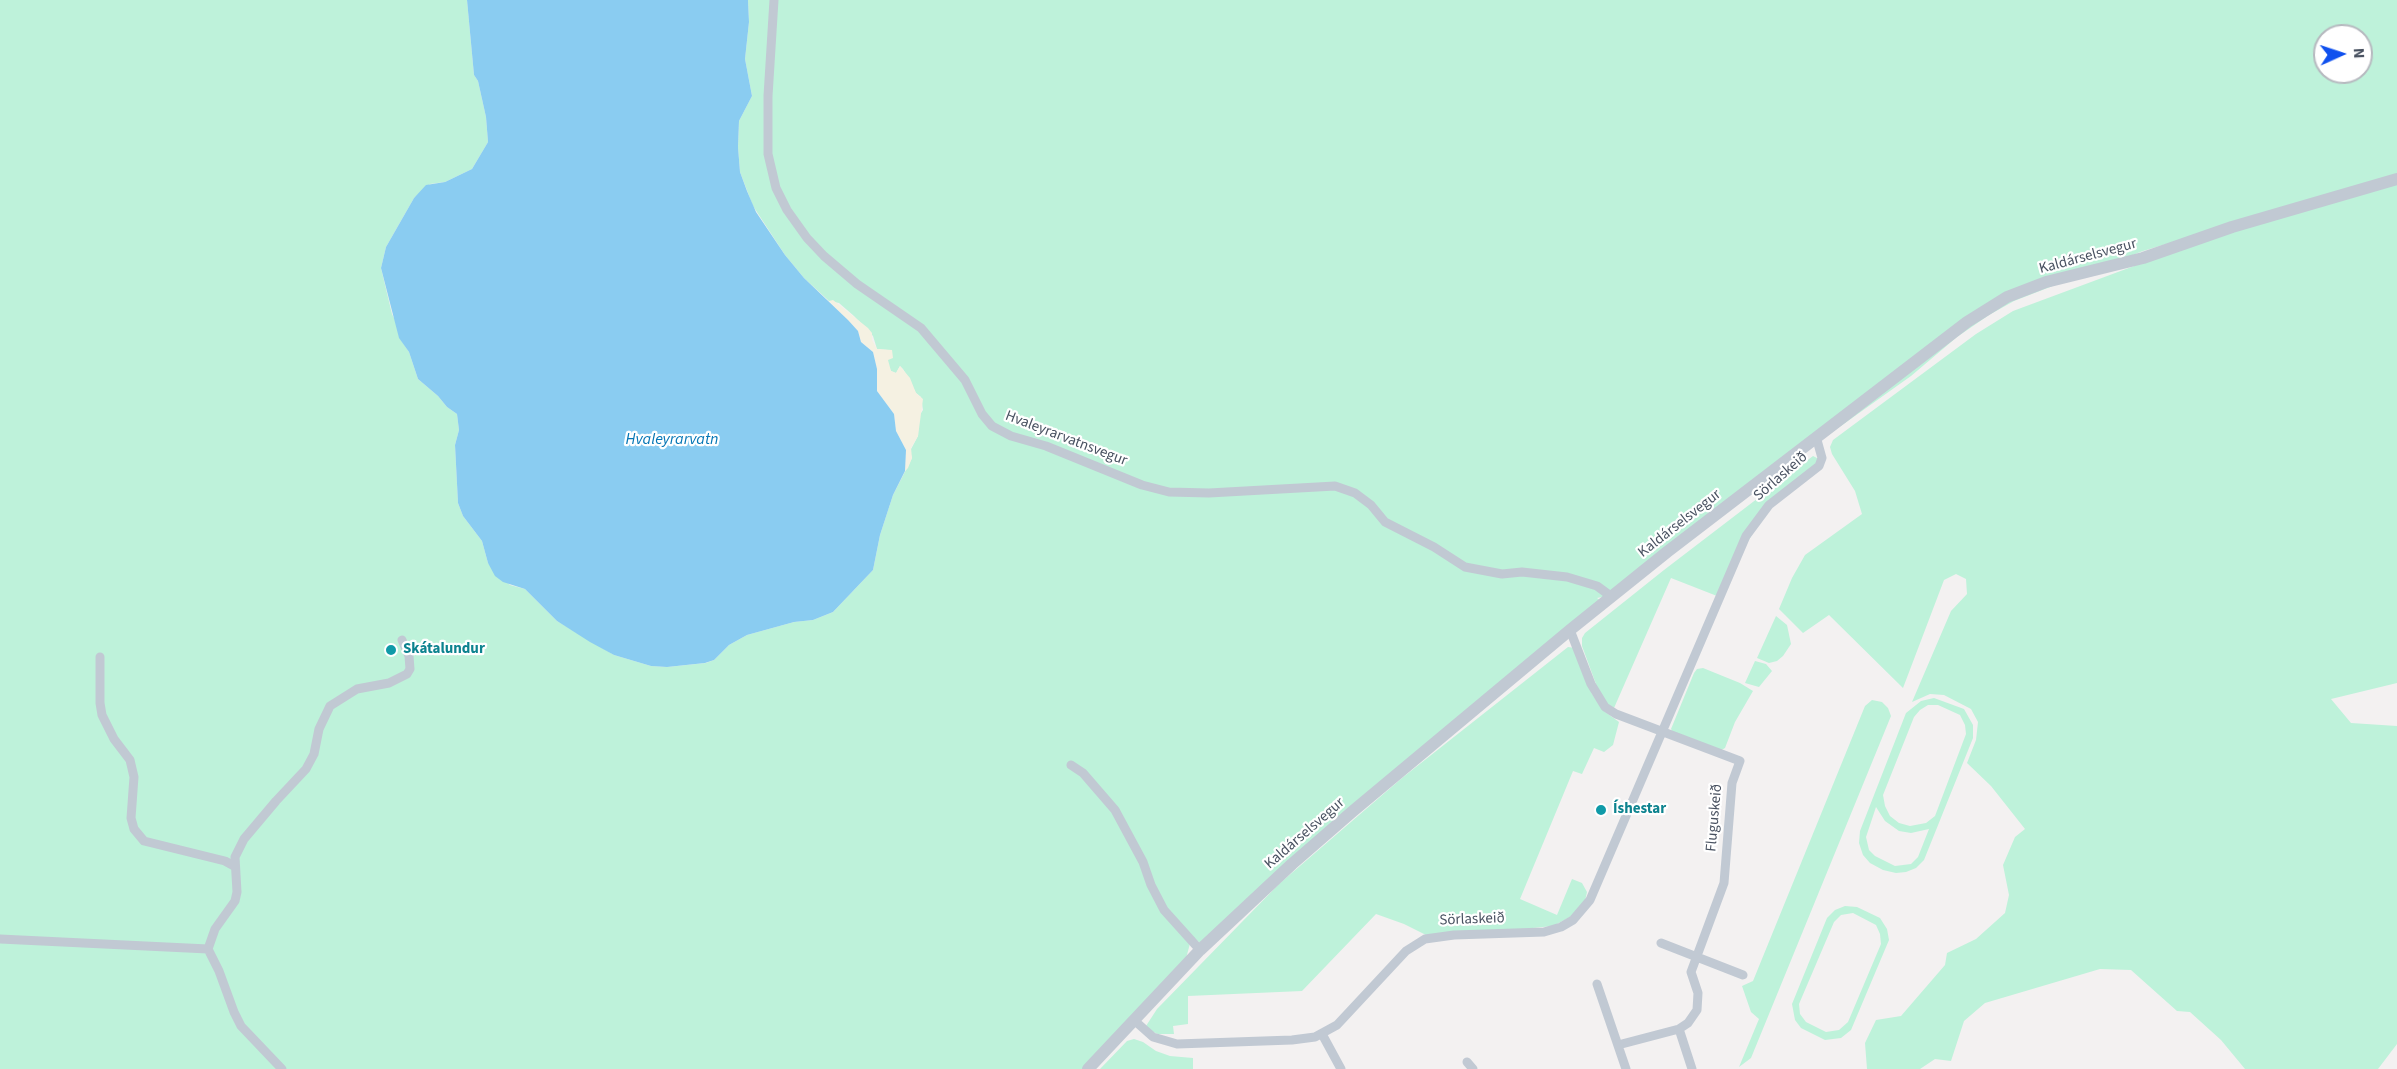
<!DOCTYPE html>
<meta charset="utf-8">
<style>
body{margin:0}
#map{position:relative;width:2397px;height:1069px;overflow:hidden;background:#f3f1f1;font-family:"Source Sans 3",sans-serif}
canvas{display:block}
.north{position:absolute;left:2313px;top:24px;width:60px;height:60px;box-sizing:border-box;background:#fff;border:2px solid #b6b9bf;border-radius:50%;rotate:87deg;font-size:16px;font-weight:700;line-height:24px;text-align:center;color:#485160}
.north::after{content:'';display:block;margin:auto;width:21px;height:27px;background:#1051ee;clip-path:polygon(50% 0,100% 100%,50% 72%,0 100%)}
</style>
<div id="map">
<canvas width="2397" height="1069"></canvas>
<div class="north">N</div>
</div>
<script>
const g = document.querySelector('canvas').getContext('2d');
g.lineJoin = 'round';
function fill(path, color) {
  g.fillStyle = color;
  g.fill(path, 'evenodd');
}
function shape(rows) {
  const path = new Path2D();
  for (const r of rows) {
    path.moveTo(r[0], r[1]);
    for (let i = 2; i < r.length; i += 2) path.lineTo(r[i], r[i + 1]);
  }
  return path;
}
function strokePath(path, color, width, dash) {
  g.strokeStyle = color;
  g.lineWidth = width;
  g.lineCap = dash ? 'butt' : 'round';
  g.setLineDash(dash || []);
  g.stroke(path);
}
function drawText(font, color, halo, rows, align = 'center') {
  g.font = font + ' "Source Sans 3",sans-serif';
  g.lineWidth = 4.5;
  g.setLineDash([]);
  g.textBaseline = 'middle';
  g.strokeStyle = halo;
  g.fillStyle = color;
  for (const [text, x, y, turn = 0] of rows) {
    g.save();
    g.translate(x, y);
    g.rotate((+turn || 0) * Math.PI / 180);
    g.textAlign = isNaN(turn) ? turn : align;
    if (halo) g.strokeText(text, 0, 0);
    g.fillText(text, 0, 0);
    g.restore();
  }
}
fill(shape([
 [0,0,467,0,474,75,478,81,486,117,488,142,472,169,445,182,430,184,414,198,386,247,381,268,392,314,398,326,399,337,409,352,418,379,438,396,447,407,457,414,459,430,455,445,458,503,463,516,482,541,488,563,510,585,525,589,557,621,614,655,651,666,667,667,706,663,714,660,729,645,747,635,794,622,813,620,833,612,873,570,880,535,893,495,912,458,910,451,918,436,919,416,923,410,921,397,916,393,903,369,900,366,896,373,891,371,888,366,888,350,877,349,873,336,854,316,839,303,829,301,804,278,785,255,753,206,740,172,738,147,739,121,752,96,745,59,749,22,748,0,2397,0,2397,174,2143,251,2014,301,1989,315,1957,337,1911,376,1824,438,1618,594,1597,598,1600,600,1201,944,1192,936,1184,966,1088,1069,0,1069],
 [2325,36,2361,36,2361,72,2325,72],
 [2397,183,2397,683,2331,699,2351,723,2397,726,2397,1044,2378,1069,2245,1069,2221,1040,2190,1012,2177,1011,2131,970,2100,969,1985,1003,1964,1021,1951,1061,1935,1059,1920,1069,1867,1069,1865,1043,1876,1020,1901,1016,1945,965,1947,953,1976,939,2005,913,2009,895,2003,865,2015,837,2025,829,1991,786,1967,763,1976,740,1978,722,1971,709,1944,695,1930,694,1912,702,1951,611,1967,594,1966,579,1956,574,1944,580,1903,688,1829,615,1803,633,1779,609,1792,578,1805,555,1862,514,1855,491,1832,454,1830,447,1833,440,1976,334,2013,311,2161,256,2240,230],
 [1813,456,1819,459,1818,466,1766,510,1717,596,1671,578,1614,708,1606,703,1600,695,1582,646,1582,638,1585,633,1664,570],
 [1776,616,1787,625,1791,644,1783,656,1777,661,1769,663,1757,658],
 [1568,647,1575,648,1592,694,1604,711,1619,722,1613,745,1604,752,1594,748,1582,774,1573,771,1520,899,1557,915,1572,879,1582,883,1587,892,1585,901,1570,917,1553,926,1432,938,1404,924,1376,914,1302,991,1188,996,1188,1024,1173,1026,1174,1034,1158,1034,1151,1031,1146,1026,1157,1009,1279,884,1402,778],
 [1755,661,1766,664,1772,671,1759,687,1745,683],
 [1703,668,1740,683,1753,691,1735,722,1725,748,1718,752,1674,734,1671,729,1694,673,1697,669],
 [1934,698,1964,709,1973,725,1973,738,1924,860,1916,868,1906,872,1896,873,1883,870,1870,863,1863,855,1859,843,1860,831,1906,713,1921,701],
 [1928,705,1938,705,1960,715,1965,725,1966,734,1935,816,1926,823,1910,826,1899,823,1890,816,1885,806,1883,795,1914,717,1920,710],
 [1876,807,1885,821,1899,831,1911,833,1929,829,1918,857,1911,864,1895,866,1875,856,1869,850,1866,837],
 [1872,700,1882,702,1888,708,1891,716,1751,1058,1739,1067,1759,1019,1751,1012,1742,986,1753,981,1865,706],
 [1845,906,1857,907,1880,918,1887,929,1889,940,1851,1030,1841,1038,1825,1040,1801,1028,1795,1020,1792,1004,1827,918,1835,910],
 [1853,913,1876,925,1880,934,1881,944,1848,1022,1839,1030,1826,1032,1806,1022,1800,1014,1799,1004,1834,922,1841,915],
 [1134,1039,1143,1042,1156,1051,1170,1056,1193,1058,1193,1069,1100,1069,1127,1041]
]), '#bef2da');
fill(shape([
 [833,300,868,328,872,333,872,340,877,349,892,350,893,358,888,360,891,371,896,373,900,366,910,378,916,393,923,399,918,436,911,448,912,458,908,468,905,471,906,450,896,431,894,414,877,391,877,369,873,352,861,342,858,331,829,301]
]), '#f5f1e2');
fill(shape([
 [467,0,748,0,749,22,745,59,752,96,739,121,738,147,740,172,747,191,756,212,785,255,804,278,848,320,858,331,861,342,873,352,877,369,877,391,894,414,896,431,906,450,905,471,893,495,880,535,873,570,833,612,813,620,794,622,747,635,729,645,714,660,705,663,667,667,651,666,614,655,590,642,557,621,525,589,503,582,495,576,488,563,482,541,463,516,458,503,455,445,459,430,457,414,447,407,438,396,418,379,409,352,399,338,381,268,386,247,414,198,426,185,445,182,472,169,488,142,486,117,478,81,474,75]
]), '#8accf1');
strokePath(shape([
 [774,0,768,96,768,154,776,188,787,210,807,238,824,256,857,284,921,328,965,380,982,414,992,426,1011,436,1046,446,1142,485,1169,492,1209,493,1335,486,1355,493,1371,505,1385,522,1434,547,1465,567,1502,574,1522,572,1567,577,1597,586,1612,597],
 [1570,630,1591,684,1605,707,1616,714,1740,761,1732,783,1724,883,1691,972,1698,993,1697,1010,1688,1023,1679,1029,1618,1045],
 [100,657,100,703,102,715,114,739,130,760,134,777,131,818,134,829,144,841,225,861,234,866],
 [1071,765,1083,773,1115,810,1143,862,1151,885,1164,910,1200,950],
 [0,939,208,949,219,971,234,1012,241,1026,282,1069],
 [1661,943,1743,975],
 [208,949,215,929,235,901,237,892,235,857,244,839,276,801,306,769,314,754,319,729,330,706,357,689,389,683,407,674,410,669,409,656,402,640],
 [1597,984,1626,1069],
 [1135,1021,1153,1037,1177,1044,1292,1040,1315,1037,1337,1025,1406,951,1425,939,1454,935,1544,932,1561,927,1573,920,1590,900,1746,536,1769,505,1819,466,1822,458,1817,440],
 [1679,1029,1692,1069],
 [1322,1034,1341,1069],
 [1467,1062,1473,1069]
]), '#c1c9d3', 9);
strokePath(shape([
 [1088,1069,1200,950,1292,864,1353,811,1570,630,1667,552,1967,322,2007,297,2046,282,2143,258,2232,227,2397,179]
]), '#c1c9d3', 12);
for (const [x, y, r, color] of [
 [391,650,6,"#0f9aa8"],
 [1601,810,6,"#0f9aa8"]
]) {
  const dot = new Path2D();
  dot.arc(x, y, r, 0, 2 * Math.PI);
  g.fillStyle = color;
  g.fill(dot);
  strokePath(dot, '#fff', 2);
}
drawText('15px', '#485160', '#fff', [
 ["Kaldárselsvegur",2088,257,-15],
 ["Hvaleyrarvatnsvegur",1066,439,21],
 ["Sörlaskeið",1781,477,-41],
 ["Kaldárselsvegur",1680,524,-38],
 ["Fluguskeið",1715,818,-85],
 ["Kaldárselsvegur",1305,834,-41],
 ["Sörlaskeið",1472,920,-2]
]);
drawText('bold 15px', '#0d838f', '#fff', [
 ["Skátalundur",403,650],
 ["Íshestar",1613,810]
], 'left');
drawText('italic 16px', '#0576b5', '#fff', [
 ["Hvaleyrarvatn",672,440]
]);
</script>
